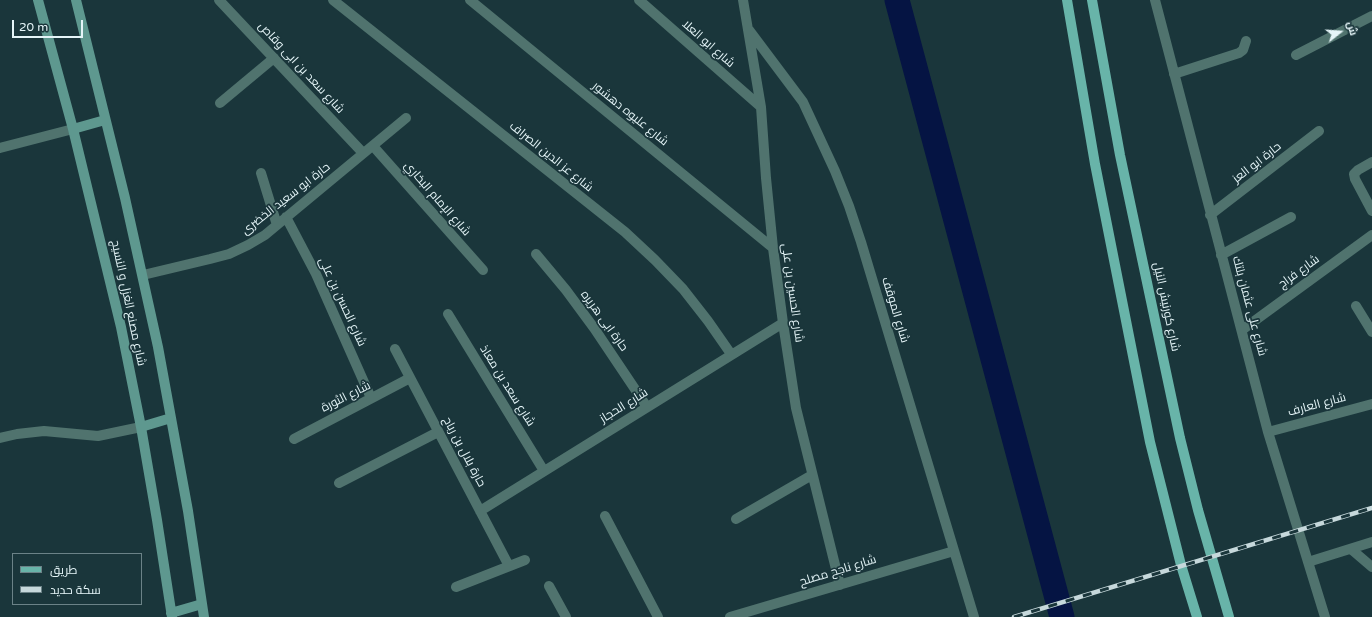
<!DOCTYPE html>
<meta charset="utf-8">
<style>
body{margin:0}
#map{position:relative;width:1372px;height:617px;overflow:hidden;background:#1a363b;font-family:"Varela Round",Cairo,sans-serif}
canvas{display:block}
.legend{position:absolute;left:12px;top:553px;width:130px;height:52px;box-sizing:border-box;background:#1a363b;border:1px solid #6b8287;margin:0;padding:5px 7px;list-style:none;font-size:12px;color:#e5f5f8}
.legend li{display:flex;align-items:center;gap:8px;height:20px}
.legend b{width:20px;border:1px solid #6b8287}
.north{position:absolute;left:1320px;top:12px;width:40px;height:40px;-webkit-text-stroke:3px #1a363b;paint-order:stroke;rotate:73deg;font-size:11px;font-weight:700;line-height:16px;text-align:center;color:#e5f5f8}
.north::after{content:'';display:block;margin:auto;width:14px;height:18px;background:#e5f5f8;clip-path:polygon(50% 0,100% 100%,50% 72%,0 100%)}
.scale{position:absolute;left:12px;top:20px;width:71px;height:18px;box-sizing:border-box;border:2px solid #e5f5f8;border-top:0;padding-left:5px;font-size:12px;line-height:14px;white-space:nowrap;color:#e5f5f8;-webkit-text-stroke:3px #1a363b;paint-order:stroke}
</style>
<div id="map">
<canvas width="1372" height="617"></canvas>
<ul class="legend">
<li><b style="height:5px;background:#68b4a9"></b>طريق</li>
<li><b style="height:5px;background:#c6d8db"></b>سكة حديد</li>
</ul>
<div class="north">ش</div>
<div class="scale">20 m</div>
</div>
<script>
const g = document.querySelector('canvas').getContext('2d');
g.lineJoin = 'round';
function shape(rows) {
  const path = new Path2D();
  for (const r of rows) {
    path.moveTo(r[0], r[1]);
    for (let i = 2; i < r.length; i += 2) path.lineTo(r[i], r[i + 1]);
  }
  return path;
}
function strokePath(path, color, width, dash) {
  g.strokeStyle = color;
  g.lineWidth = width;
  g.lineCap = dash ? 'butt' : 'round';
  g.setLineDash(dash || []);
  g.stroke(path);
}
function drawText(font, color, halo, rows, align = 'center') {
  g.font = font + ' "Varela Round",Cairo,sans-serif';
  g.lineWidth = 3.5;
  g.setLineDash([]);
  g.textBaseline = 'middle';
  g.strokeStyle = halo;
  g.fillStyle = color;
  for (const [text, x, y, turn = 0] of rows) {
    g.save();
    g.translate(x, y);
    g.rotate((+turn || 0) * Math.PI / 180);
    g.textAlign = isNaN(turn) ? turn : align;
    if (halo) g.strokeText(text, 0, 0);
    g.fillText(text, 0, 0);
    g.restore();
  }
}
strokePath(shape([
 [897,0,1062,617]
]), '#051443', 25);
strokePath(shape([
 [0,148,73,129],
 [0,438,17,434,44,431,98,436,141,427]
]), '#50736e', 10);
strokePath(shape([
 [219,0,363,153],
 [333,0,625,232,655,260,683,289,708,321,731,354],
 [470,0,773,248],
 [639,0,761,107],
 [743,0,761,107,766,178,773,248,783,323,796,408,840,585],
 [1155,0,1268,432,1325,617],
 [749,30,803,102,835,171,849,206,861,242,974,617],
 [1296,55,1372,16],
 [1174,74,1239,53,1243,50,1246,41],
 [220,103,274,58],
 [373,146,483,270],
 [1372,162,1358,170,1354,174,1355,179,1372,211],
 [261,173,277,225],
 [1210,215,1319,131],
 [286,217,316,274,371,398],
 [536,254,566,290,594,328,647,407],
 [1221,255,1291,217],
 [143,275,210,259,229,254,248,245,265,235,277,225,406,118],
 [1356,306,1372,332],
 [448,314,544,471],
 [1242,330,1372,235],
 [395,349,509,566],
 [1268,432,1372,404],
 [294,439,410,378],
 [339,483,438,432],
 [480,511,783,323],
 [605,516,658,617],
 [736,519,812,475],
 [1351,549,1372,567],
 [1308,562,1372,542],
 [549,586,566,617],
 [456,587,525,560],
 [730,617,954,551]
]), '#50736e', 10);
strokePath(shape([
 [38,0,73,129,121,327,141,427,157,520,172,617],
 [76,0,125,198,158,347,188,511,204,617],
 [73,129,105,120],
 [141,427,171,418],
 [171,613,202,604]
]), '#5e988f', 10);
strokePath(shape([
 [1067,0,1095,164,1150,442,1181,565,1197,617],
 [1092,0,1120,155,1180,438,1198,510,1229,617]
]), '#68b4a9', 10);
const rail = shape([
 [1014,617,1372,508]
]);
strokePath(rail, '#c6d8db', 4.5);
strokePath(rail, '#1a363b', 3, [9]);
drawText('12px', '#e5f5f8', '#1a363b', [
 ["شارع ابو العلا",708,44,41],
 ["شارع سعد بن ابى وقاص",301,68,47],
 ["شارع عليوه دهشور",630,114,39],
 ["شارع عز الدين الصراف",551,157,39],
 ["حارة ابو العز",1257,163,-38],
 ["حارة ابو سعيد الخضرى",286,199,-38],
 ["شارع الإمام البخاري",437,199,49],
 ["شارع فراج",1299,272,-36],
 ["شارع الحسين بن على",792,293,82],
 ["شارع الحسن بن على",342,302,65],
 ["شارع مصنع الغزل و النسيج",128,303,78],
 ["شارع على عثمان بلتك",1249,306,75],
 ["شارع كورنيش النيل",1166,307,78],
 ["شارع الموقف",895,310,73],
 ["حارة ابى هريره",604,321,54],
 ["شارع سعد بن معاذ",507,386,58],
 ["شارع الثورة",346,397,-27],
 ["شارع العارف",1317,405,-15],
 ["شارع الحجاز",624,406,-32],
 ["حارة بلال بن رباح",464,452,62],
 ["شارع ناجح مصلح",838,571,-17]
]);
</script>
